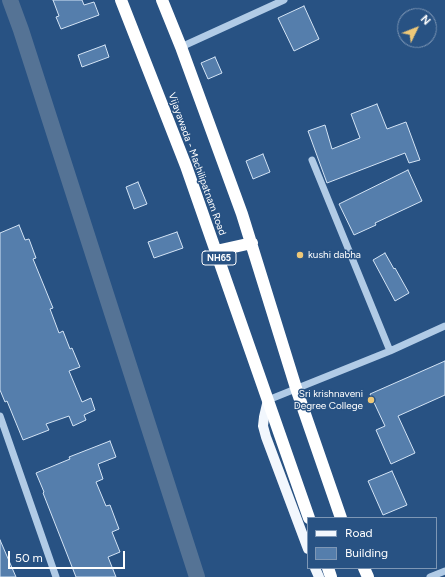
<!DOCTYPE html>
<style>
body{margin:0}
#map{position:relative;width:445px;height:577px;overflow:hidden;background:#285283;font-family:Figtree,sans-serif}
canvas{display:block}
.legend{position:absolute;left:307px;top:517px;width:130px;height:52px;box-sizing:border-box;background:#285283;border:1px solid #7e97b5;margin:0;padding:5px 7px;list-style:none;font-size:12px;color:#fff}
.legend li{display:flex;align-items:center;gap:8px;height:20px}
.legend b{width:20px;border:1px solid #7e97b5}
.north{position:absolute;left:397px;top:8px;width:40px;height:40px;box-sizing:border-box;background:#285283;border:1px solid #7e97b5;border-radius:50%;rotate:47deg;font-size:11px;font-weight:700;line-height:16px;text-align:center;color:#fff}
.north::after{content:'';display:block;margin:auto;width:14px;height:18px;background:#eec878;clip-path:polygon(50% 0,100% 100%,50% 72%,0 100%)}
.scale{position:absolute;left:8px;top:551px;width:117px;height:18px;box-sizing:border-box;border:2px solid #fff;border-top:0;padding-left:5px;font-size:12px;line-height:14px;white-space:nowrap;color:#fff;-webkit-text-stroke:3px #285283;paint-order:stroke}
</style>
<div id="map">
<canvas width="445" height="577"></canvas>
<ul class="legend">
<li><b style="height:5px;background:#f2f7fd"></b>Road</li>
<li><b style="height:11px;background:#557eac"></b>Building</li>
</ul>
<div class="north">N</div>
<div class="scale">50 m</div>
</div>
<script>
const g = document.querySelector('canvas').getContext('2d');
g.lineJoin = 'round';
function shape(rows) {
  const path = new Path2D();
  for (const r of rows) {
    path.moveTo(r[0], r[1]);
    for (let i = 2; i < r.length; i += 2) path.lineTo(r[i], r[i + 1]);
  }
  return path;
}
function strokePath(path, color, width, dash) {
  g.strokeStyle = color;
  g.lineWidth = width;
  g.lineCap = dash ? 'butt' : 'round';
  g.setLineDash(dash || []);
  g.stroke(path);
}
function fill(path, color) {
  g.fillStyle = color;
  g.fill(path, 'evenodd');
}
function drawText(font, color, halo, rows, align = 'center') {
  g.font = font + ' Figtree,sans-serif';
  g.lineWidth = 3;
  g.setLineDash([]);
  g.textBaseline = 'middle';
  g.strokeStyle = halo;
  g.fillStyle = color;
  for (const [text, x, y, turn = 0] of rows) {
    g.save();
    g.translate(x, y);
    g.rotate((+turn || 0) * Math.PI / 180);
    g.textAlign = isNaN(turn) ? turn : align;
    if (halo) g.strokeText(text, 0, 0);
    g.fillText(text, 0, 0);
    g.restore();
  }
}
strokePath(shape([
 [10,0,21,30,197,577]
]), '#557395', 16);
const building = shape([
 [53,0,82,0,84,5,94,2,99,15,61,29,56,17,59,16,53,0],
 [304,6,319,39,294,51,278,18,304,6],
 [105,45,109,57,82,67,78,55,105,45],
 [215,57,222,73,208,79,201,63,215,57],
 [377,104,387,129,406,122,420,160,409,163,405,153,327,183,308,131,325,125,332,149,360,138,351,114,377,104],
 [263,154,270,172,253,179,246,161,263,154],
 [408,170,422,201,375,223,376,225,354,235,339,204,408,170],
 [138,182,147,204,134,209,126,187,138,182],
 [19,225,25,240,29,239,36,258,33,259,53,308,50,309,59,333,63,331,70,349,72,348,80,367,69,371,82,402,91,398,95,410,84,415,86,420,73,426,69,416,46,424,49,430,23,440,7,401,5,402,0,390,0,233,19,225],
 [177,232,183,248,154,258,148,242,177,232],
 [385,253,394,269,395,268,409,293,395,301,373,260,385,253],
 [445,361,445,395,398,416,415,453,391,464,376,430,385,426,370,394,445,361],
 [110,441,116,457,98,464,103,479,96,482,106,506,110,505,119,529,112,532,120,552,108,557,116,577,76,577,43,493,44,492,36,473,70,459,69,457,110,441],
 [392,471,407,505,383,515,368,481,392,471],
 [0,540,16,577,0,577,0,540]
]);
fill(building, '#557eac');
strokePath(building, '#d4e4f5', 1);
strokePath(shape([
 [181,47,284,0],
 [312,160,390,351],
 [268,400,390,351,445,326],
 [0,416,56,577],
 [430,577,445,571]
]), '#b1cbe6', 7);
strokePath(shape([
 [268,400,264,417,263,426,266,437,308,549],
 [315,568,319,577]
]), '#f2f7fd', 10);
strokePath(shape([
 [121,0,186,166,309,518],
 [162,0,181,47,242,214,296,388,341,518],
 [216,251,252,243],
 [328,568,331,577],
 [364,568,368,577]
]), '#fff', 12);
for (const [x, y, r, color] of [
 [300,255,4,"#eec878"],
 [371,400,4,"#eec878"]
]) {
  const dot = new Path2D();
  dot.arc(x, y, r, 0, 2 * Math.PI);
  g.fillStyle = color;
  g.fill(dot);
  strokePath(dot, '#285283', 1.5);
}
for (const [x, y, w] of [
 [219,258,34]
]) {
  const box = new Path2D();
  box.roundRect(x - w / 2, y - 7, w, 14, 3);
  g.fillStyle = '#285283';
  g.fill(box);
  strokePath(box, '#fff', 1);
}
drawText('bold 9px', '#fff', null, [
 ["NH65",219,258]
]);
drawText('10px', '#fff', '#285283', [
 ["Vijayawada - Machilipatnam Road",197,164,70]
]);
drawText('10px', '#fff', '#285283', [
 ["kushi dabha",308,255],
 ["Sri krishnaveni",363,394,"right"],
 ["Degree College",363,406,"right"]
], 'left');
</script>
